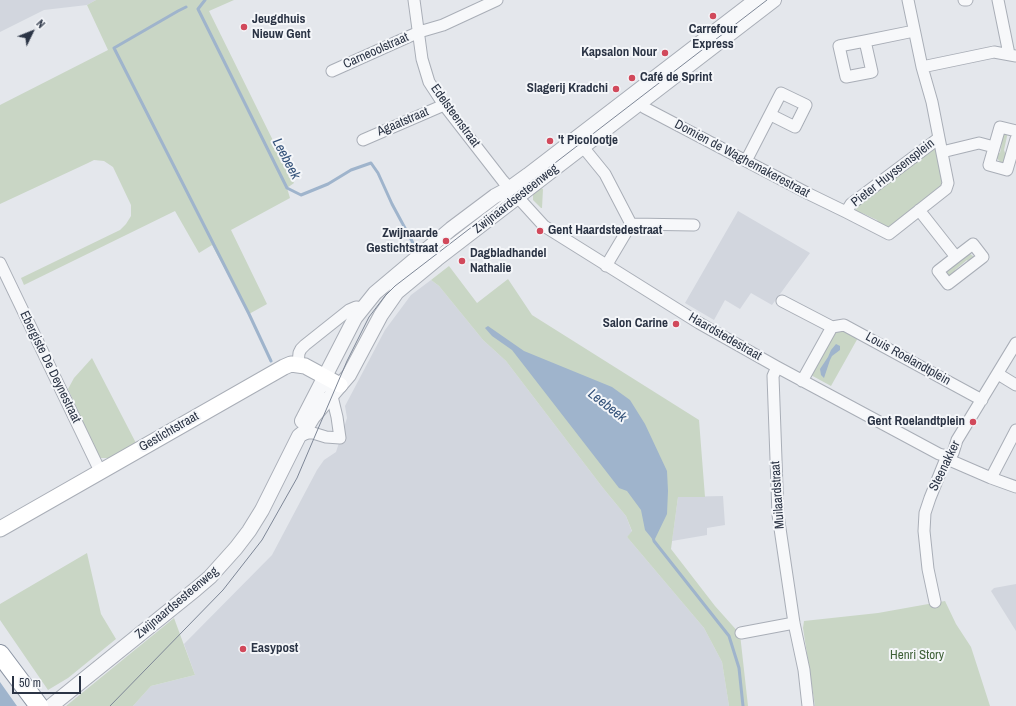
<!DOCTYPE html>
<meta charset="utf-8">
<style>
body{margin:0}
#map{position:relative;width:1016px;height:706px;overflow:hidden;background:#e4e7ec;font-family:"Archivo Narrow",sans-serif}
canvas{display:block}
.north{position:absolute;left:12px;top:12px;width:40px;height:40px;-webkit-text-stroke:3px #f4f6f9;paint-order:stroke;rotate:47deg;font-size:11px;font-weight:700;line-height:16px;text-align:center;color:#2b3445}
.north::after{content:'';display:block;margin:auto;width:14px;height:18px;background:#2b3445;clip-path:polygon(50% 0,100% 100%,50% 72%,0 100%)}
.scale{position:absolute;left:12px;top:676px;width:69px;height:18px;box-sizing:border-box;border:2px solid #2b3445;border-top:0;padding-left:5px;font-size:12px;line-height:14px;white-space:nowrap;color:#2b3445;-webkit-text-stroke:3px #f4f6f9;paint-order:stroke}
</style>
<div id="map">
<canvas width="1016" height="706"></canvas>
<div class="north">N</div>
<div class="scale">50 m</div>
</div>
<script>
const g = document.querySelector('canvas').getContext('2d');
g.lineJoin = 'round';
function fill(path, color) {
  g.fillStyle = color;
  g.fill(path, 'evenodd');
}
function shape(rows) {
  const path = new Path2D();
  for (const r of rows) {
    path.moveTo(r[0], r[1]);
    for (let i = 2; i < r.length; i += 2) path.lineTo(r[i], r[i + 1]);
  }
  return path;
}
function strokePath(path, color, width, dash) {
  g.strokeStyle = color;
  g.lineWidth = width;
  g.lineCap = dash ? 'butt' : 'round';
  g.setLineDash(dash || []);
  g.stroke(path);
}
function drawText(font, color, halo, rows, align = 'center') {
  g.font = font + ' "Archivo Narrow",sans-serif';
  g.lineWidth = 4;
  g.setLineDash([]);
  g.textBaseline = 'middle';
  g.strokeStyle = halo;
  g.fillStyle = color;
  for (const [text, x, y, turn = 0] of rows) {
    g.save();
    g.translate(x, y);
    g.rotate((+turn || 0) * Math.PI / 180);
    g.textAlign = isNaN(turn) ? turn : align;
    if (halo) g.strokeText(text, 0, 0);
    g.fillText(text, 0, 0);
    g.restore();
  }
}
fill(shape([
 [0,0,96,0,87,5,44,10,0,32],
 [738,211,810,253,772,305,751,293,740,309,725,300,714,320,685,303],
 [431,280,439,286,483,340,506,361,603,488,626,516,632,532,627,537,704,628,722,662,729,706,133,706,151,686,195,675,184,644,272,555,317,470,324,460,336,452,347,418,345,406,385,330,411,295],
 [723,496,725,525,707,528,707,535,672,541,678,497],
 [1016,584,1016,631,991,591,994,588]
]), '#d2d6de');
fill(shape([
 [96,0,234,0,209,11,294,183,287,188,290,198,231,230,267,304,249,314,212,245,199,253,175,211,24,285,21,278,120,230,126,224,131,216,131,205,113,167,104,161,94,160,88,163,0,204,0,105,108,50,87,5],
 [1008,132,1004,150,1008,161,1001,163,996,157,995,153,1000,153,1002,142,998,140,1001,134],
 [933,148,935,149,937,153,942,184,939,188,916,208,888,227,880,226,877,220,862,213,857,214,855,211,856,206],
 [541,188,543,189,542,208,541,208,533,200,533,194],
 [969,253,973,256,974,260,969,263,967,260,955,270,957,273,950,278,946,276,947,270],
 [449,266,477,303,508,279,532,315,699,420,705,497,678,497,671,549,715,606,740,634,748,706,729,706,722,662,704,628,627,537,632,531,626,516,603,488,506,361,483,340,439,286,431,280],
 [844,330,859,336,831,386,809,374,834,332],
 [92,358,137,445,112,458,99,458,68,389,74,378],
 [87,553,101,614,116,639,68,678,48,690,0,620,0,604],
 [945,601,956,624,971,647,990,706,815,706,803,628,804,621,878,613],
 [174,618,195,675,151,686,133,706,66,706]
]), '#c9d6c5');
fill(shape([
 [488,326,524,351,612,387,630,400,645,424,667,471,668,491,667,514,654,541,645,530,641,510,627,491,619,488,512,350,492,336,485,328],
 [836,344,840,346,840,350,832,356,830,360,824,378,821,375,820,369,828,357,831,350],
 [0,682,17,706,18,706,0,706]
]), '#9fb4cc');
strokePath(shape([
 [205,0,198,9,287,188,301,195,328,184,351,170,371,163,378,173,392,204,413,243],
 [186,7,178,11,114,48,249,314,271,361],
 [653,537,654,541,729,636,739,668,743,706]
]), '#9fb4cc', 3);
const minor = shape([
 [414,0,422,59,429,82,444,105,503,181,544,226,699,323,777,367,939,454,947,456,954,462,991,478,1016,487],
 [908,0,922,67,932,102,939,138],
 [964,0,967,0],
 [998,0,1009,54],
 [865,41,872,72,846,77,839,46,865,41,914,31],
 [922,67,994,52,1016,56],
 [332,71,419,32,443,25,497,0],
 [641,103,645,108,746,161,809,194,846,212,889,234,946,189,948,183,939,138,851,204,846,212],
 [1016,131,1000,127,989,165,1007,170,1016,139],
 [363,140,444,105],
 [583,147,605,174,631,224],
 [942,152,979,143,994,147],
 [746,161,781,93,806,105,795,127,771,115],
 [919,210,956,257,938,271,948,284,983,257,973,244,956,257],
 [0,263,100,471],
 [606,266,631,224,694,225],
 [782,301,832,327],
 [298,364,299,353,301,349,305,345,349,310,356,307,362,308],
 [777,367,773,376,778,515,794,623,804,670,808,706],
 [998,374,1016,385],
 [802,381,832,327,844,325,982,400],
 [299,436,308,433,313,433,326,437,340,438,337,417,330,388],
 [991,478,1016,430],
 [935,602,928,569,924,531,925,513,930,498,947,456,953,453,957,440,1016,343],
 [741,633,794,623]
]);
const tertiary = shape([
 [302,421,355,318,375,293,451,229,495,196,510,188,528,175,756,0],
 [51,706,196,589,210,577,236,548,249,531,262,510,299,436,304,432,313,417,349,375,381,315,397,292,437,259,774,0]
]);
const secondary = shape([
 [0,529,284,367,291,364,305,366,340,385]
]);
const trunk = shape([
 [0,654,39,706]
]);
strokePath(minor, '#a9aeb7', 13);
strokePath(tertiary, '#a9aeb7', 16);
strokePath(secondary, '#a9aeb7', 17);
strokePath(trunk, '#8b94a3', 20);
strokePath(minor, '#f7f8fa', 11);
strokePath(tertiary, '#f7f8fa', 14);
strokePath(secondary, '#fff', 15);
strokePath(trunk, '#fff', 18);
strokePath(shape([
 [110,706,223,590,262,540,297,478,347,361,369,317,385,296,395,286,767,0]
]), '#7d8696', 1);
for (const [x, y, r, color] of [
 [713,16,4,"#d1495b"],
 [244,27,4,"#d1495b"],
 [665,53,4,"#d1495b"],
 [632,78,4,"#d1495b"],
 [616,89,4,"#d1495b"],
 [550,141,4,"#d1495b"],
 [540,231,4,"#d1495b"],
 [446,241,4,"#d1495b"],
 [462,261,4,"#d1495b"],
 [676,324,4,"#d1495b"],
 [973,422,4,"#d1495b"],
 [243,649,4,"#d1495b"]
]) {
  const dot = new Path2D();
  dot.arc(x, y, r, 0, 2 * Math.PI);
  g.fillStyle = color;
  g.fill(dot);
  strokePath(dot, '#f4f6f9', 1.5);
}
drawText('bold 13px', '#2b3445', '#f4f6f9', [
 ["Jeugdhuis",252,20],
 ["Nieuw Gent",252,35],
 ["Carrefour",713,30,"center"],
 ["Express",713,45,"center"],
 ["Kapsalon Nour",657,53,"right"],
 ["Café de Sprint",640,78],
 ["Slagerij Kradchi",608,89,"right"],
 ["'t Picolootje",558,141],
 ["Gent Haardstedestraat",548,231],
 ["Zwijnaarde",438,234,"right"],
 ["Gestichtstraat",438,249,"right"],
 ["Dagbladhandel",470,254],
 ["Nathalie",470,269],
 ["Salon Carine",668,324,"right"],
 ["Gent Roelandtplein",965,422,"right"],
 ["Easypost",251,649]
], 'left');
drawText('13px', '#2b3445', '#f4f6f9', [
 ["Carneoolstraat",376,51,-24],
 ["Edelsteenstraat",455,116,54],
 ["Agaatstraat",403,122,-23],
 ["Domien de Waghemakerestraat",742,159,28],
 ["Pieter Huyssensplein",893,173,-38],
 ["Zwijnaardsesteenweg",516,199,-38],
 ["Haardstedestraat",725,337,30],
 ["Louis Roelandtplein",908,359,29],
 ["Ebergiste De Deynestraat",50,367,64],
 ["Gestichtstraat",169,432,-30],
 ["Steenakker",945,466,-64],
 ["Muilaardstraat",778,495,-94],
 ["Zwijnaardsesteenweg",177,603,-40]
]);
drawText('13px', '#3f6138', '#f4f6f9', [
 ["Henri Story",917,656]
]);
drawText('italic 14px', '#34527a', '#f4f6f9', [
 ["Leebeek",286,159,62],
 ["Leebeek",607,406,38]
]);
</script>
